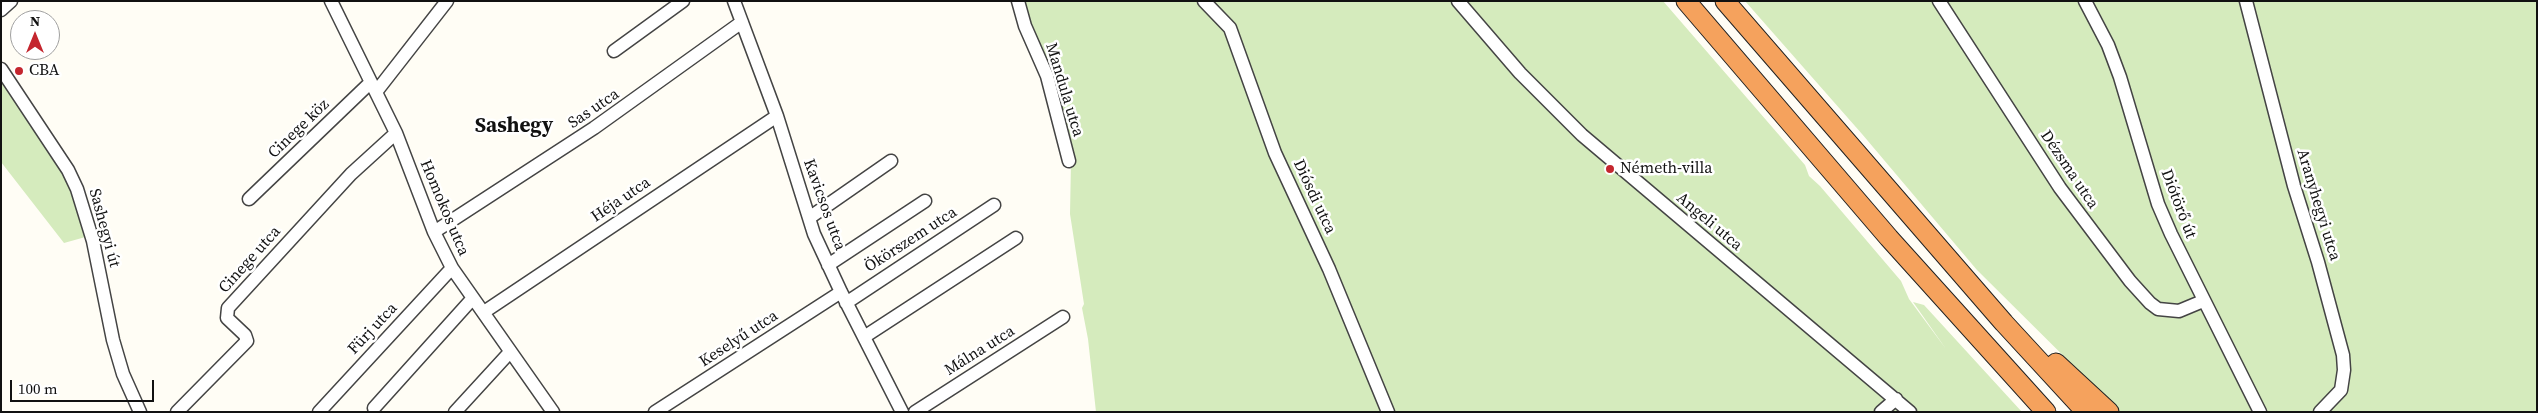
<!DOCTYPE html>
<meta charset="utf-8">
<style>
body{margin:0}
#map{position:relative;width:2538px;height:413px;overflow:hidden;background:#fffdf5;font-family:"Source Serif 4",serif}
canvas{display:block}
.frame{position:absolute;inset:0;border:2px solid #111;pointer-events:none}
.north{position:absolute;left:10px;top:10px;width:50px;height:50px;box-sizing:border-box;background:#fff;border:1px solid #a0a0a0;border-radius:50%;rotate:0deg;font-size:14px;font-weight:700;line-height:20px;text-align:center;color:#111}
.north::after{content:'';display:block;margin:auto;width:18px;height:22px;background:#c4262e;clip-path:polygon(50% 0,100% 100%,50% 72%,0 100%)}
.scale{position:absolute;left:10px;top:380px;width:144px;height:22px;box-sizing:border-box;border:2px solid #111;border-top:0;padding-left:6px;font-size:15px;line-height:18px;white-space:nowrap;color:#111;-webkit-text-stroke:4px #fff;paint-order:stroke}
</style>
<div id="map">
<canvas width="2538" height="413"></canvas>
<div class="frame"></div>
<div class="north">N</div>
<div class="scale">100 m</div>
</div>
<script>
const g = document.querySelector('canvas').getContext('2d');
g.lineJoin = 'round';
function fill(path, color) {
  g.fillStyle = color;
  g.fill(path, 'evenodd');
}
function shape(rows) {
  const path = new Path2D();
  for (const r of rows) {
    path.moveTo(r[0], r[1]);
    for (let i = 2; i < r.length; i += 2) path.lineTo(r[i], r[i + 1]);
  }
  return path;
}
function strokePath(path, color, width, dash) {
  g.strokeStyle = color;
  g.lineWidth = width;
  g.lineCap = dash ? 'butt' : 'round';
  g.setLineDash(dash || []);
  g.stroke(path);
}
function drawText(font, color, halo, rows, align = 'center') {
  g.font = font + ' "Source Serif 4",serif';
  g.lineWidth = 5;
  g.setLineDash([]);
  g.textBaseline = 'middle';
  g.strokeStyle = halo;
  g.fillStyle = color;
  for (const [text, x, y, turn = 0] of rows) {
    g.save();
    g.translate(x, y);
    g.rotate((+turn || 0) * Math.PI / 180);
    g.textAlign = isNaN(turn) ? turn : align;
    if (halo) g.strokeText(text, 0, 0);
    g.fillText(text, 0, 0);
    g.restore();
  }
}
fill(shape([
 [1018,1,1663,1,1805,165,1809,176,1820,186,1901,281,1909,299,1946,349,1913,302,1924,305,2022,412,1096,412,1088,339,1082,308,1084,304,1070,214,1071,162],
 [1745,1,2537,1,2537,412,2120,412,1977,270,1862,134],
 [1,78,69,179,89,236,64,243,1,162]
]), '#d5ebbd');
const minor = shape([
 [331,1,396,133,434,232,452,268,553,412],
 [734,1,777,116,814,234,841,292,902,412],
 [1018,1,1025,26,1047,76,1069,161],
 [1204,1,1230,28,1275,153,1329,269,1388,412],
 [1458,1,1520,73,1582,135,1910,412],
 [1939,1,2060,188,2130,281,2150,303,2158,309,2179,311,2203,301],
 [2085,1,2108,45,2120,77,2158,204,2171,234,2260,412],
 [2246,1,2294,186,2318,262,2343,355,2344,370,2341,390,2320,412],
 [1,10,11,1],
 [614,51,683,1],
 [1,69,68,170,77,189,93,241,113,340,123,374,140,412],
 [376,92,447,1],
 [249,199,371,82],
 [809,218,891,161],
 [434,232,594,128,742,22],
 [828,265,925,201],
 [846,303,994,205],
 [484,312,777,116],
 [864,337,1016,238],
 [374,408,473,298],
 [177,412,247,341,245,335,227,318,228,308,351,174,396,133],
 [319,412,452,268],
 [455,412,510,352],
 [655,412,841,292],
 [915,412,1063,317],
 [1881,412,1896,399]
]);
const highway = shape([
 [1686,1,1889,238,2046,412],
 [1725,1,2004,323,2086,412],
 [2056,363,2109,412]
]);
strokePath(minor, '#444', 15);
strokePath(highway, '#222', 21);
strokePath(minor, '#fff', 12);
strokePath(highway, '#f5a25d', 19);
for (const [x, y, r, color] of [
 [19,71,5,"#c4262e"],
 [1610,169,5,"#c4262e"]
]) {
  const dot = new Path2D();
  dot.arc(x, y, r, 0, 2 * Math.PI);
  g.fillStyle = color;
  g.fill(dot);
  strokePath(dot, '#fff', 2);
}
drawText('16px', '#111', '#fff', [
 ["CBA",29,71],
 ["Németh-villa",1620,169]
], 'left');
drawText('16px', '#111', '#fff', [
 ["Mandula utca",1064,90,73],
 ["Sas utca",594,109,-34],
 ["Cinege köz",299,129,-44],
 ["Dézsma utca",2069,170,56],
 ["Diósdi utca",1314,197,65],
 ["Héja utca",621,200,-34],
 ["Diótörő út",2178,204,69],
 ["Kavicsos utca",824,205,70],
 ["Aranyhegyi utca",2318,205,73],
 ["Homokos utca",444,208,67],
 ["Angeli utca",1709,222,40],
 ["Sashegyi út",104,228,75],
 ["Ökörszem utca",911,240,-33],
 ["Cinege utca",250,260,-48],
 ["Fürj utca",373,329,-47],
 ["Keselyű utca",739,339,-33],
 ["Málna utca",980,351,-32]
]);
drawText('bold 21px', '#111', '#fff', [
 ["Sashegy",514,127]
]);
</script>
